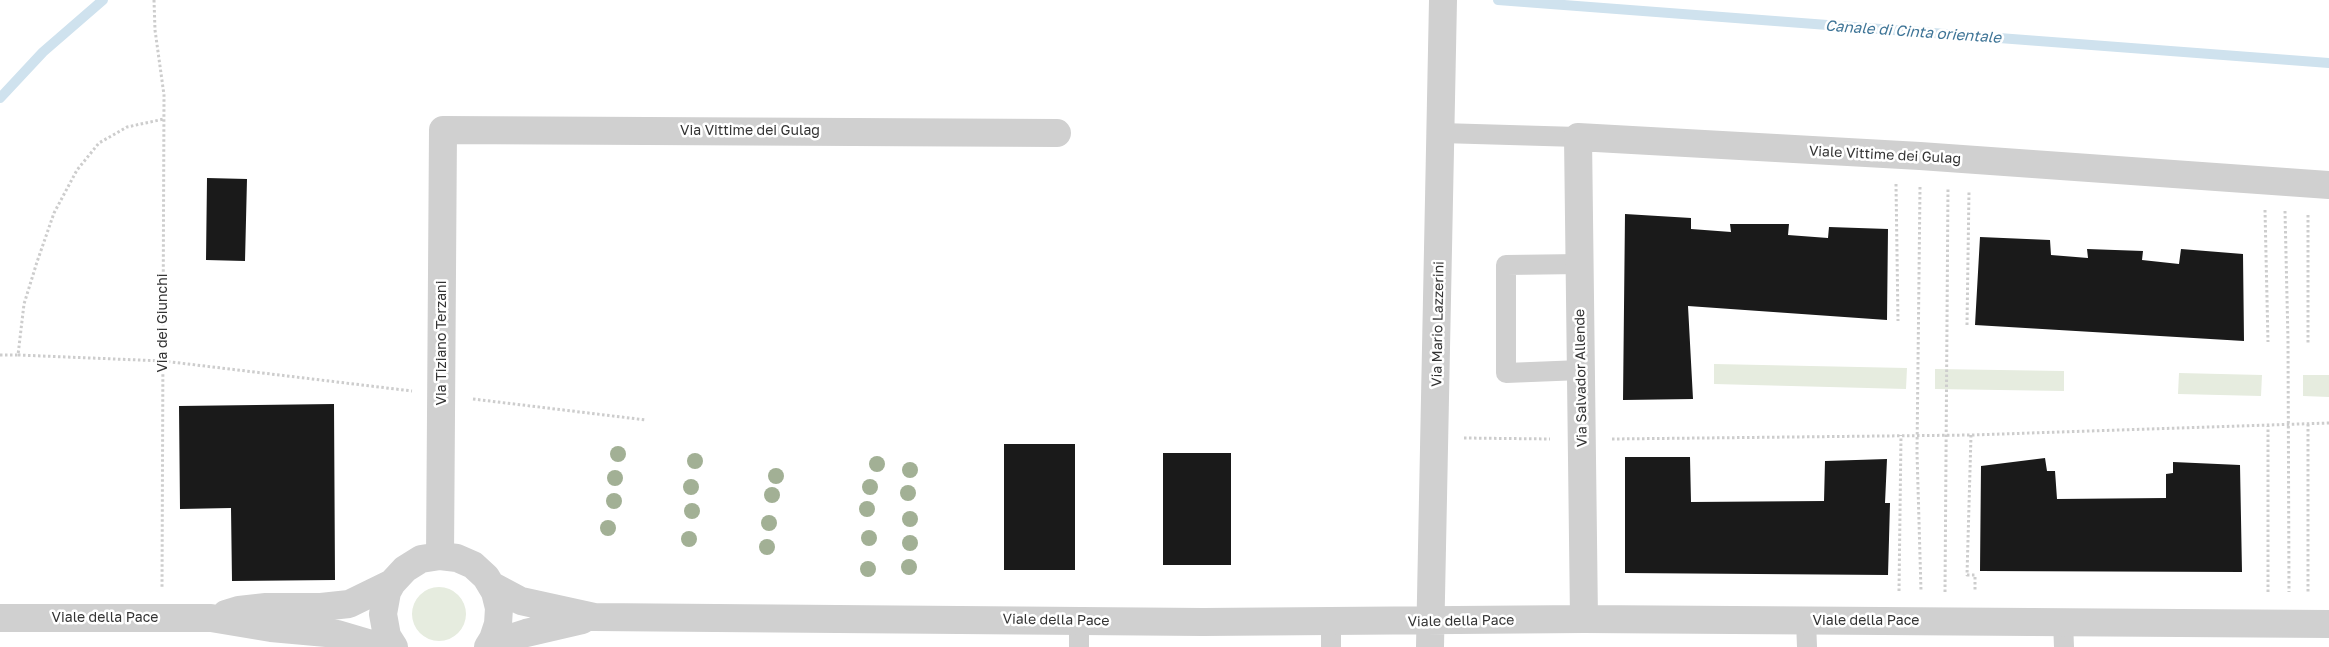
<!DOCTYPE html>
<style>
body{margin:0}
canvas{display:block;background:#fff}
</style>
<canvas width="2329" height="647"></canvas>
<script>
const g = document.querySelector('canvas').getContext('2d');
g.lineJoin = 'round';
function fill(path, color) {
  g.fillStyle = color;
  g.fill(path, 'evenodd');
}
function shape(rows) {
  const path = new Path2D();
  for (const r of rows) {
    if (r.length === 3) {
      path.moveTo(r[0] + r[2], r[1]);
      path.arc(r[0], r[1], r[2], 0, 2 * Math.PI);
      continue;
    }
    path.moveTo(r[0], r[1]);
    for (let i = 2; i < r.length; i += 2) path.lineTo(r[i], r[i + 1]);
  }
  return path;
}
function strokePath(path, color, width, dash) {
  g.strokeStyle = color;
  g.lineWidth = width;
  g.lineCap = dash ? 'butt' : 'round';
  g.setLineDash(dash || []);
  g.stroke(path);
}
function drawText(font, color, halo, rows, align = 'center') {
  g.font = font + ' "Golos Text",sans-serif';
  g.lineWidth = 5;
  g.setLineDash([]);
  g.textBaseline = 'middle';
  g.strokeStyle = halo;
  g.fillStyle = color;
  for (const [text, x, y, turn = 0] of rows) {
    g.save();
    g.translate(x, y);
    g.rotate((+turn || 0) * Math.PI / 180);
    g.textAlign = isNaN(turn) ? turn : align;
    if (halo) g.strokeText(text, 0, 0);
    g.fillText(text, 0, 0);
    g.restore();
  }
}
fill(shape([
 [1714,364,1907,368,1906,389,1714,384],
 [1935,369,2064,371,2064,391,1935,389],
 [2179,373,2262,375,2261,396,2178,394],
 [2303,375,2329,375,2329,397,2303,396],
 [439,614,27]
]), '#e6ecdf');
strokePath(shape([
 [1498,0,2329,63],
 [0,98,43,52,103,0]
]), '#cfe2ee', 10);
fill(shape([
 [207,178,247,179,245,261,206,260],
 [1625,214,1691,218,1691,229,1731,232,1730,224,1789,224,1788,235,1828,238,1829,227,1888,229,1887,320,1688,306,1693,399,1623,400],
 [1980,237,2050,240,2051,255,2088,258,2087,249,2143,251,2142,260,2179,264,2181,249,2243,254,2244,341,1975,325],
 [334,404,335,580,232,581,231,508,180,509,179,406],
 [1004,444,1075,444,1075,570,1004,570],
 [1163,453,1231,453,1231,565,1163,565],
 [1625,457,1690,457,1691,502,1824,501,1825,461,1887,459,1885,503,1890,503,1888,575,1625,573],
 [2045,458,2047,471,2055,471,2057,499,2166,498,2166,474,2173,473,2173,462,2240,465,2242,572,1980,571,1981,466]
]), '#1a1a1a');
strokePath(shape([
 [154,0,155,30,164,95,162,589],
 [1896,184,1898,321],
 [1920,187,1917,452,1921,591],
 [2265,210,2268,342],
 [2285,211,2288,340,2289,592],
 [2308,215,2308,344],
 [1967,325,1969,191],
 [0,355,18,355,24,304,37,262,54,213,77,170,99,143,127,127,164,119],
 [18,355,163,361,412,391],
 [473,399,646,420],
 [2308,424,2308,593],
 [1971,435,1967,575,1975,575,1975,591],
 [1464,438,1550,439],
 [1612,439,1971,435,2329,423],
 [1899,591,1901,435],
 [1945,592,1948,188],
 [2268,592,2268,426]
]), '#cdcdcd', 3, [2.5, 2.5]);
strokePath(shape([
 [1441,133,1578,137],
 [1580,264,1506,265,1506,373,1581,370],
 [1079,620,1079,647],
 [1806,621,1807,647],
 [2063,622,2064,647],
 [1331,647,1331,622]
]), '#d0d0d0', 20);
strokePath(shape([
 [440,556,443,130,1057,133],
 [491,585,521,601,594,617,1203,622,1584,619,2329,624],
 [226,614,239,610,266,607,321,607,349,604,392,583],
 [0,618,211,618,271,628,337,634,381,647],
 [1584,619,1578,137,1920,156,2329,185],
 [394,647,387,636,383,614,387,592,392,583,405,569,421,559,440,556,457,558,473,565,486,577,495,592,499,608,498,624,493,639,488,647],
 [493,647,504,640,526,633,582,620],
 [1430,647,1443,0]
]), '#d0d0d0', 28);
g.fillStyle = '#a2b095';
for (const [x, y] of [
 [618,454],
 [695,461],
 [877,464],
 [910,470],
 [776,476],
 [615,478],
 [691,487],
 [870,487],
 [908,493],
 [772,495],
 [614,501],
 [867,509],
 [692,511],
 [910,519],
 [769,523],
 [608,528],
 [869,538],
 [689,539],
 [910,543],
 [767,547],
 [909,567],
 [868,569]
]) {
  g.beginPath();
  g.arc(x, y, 8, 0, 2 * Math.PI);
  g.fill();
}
drawText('14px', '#333', '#fff', [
 ["Via Vittime dei Gulag",750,131],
 ["Viale Vittime dei Gulag",1885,155,3],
 ["Via dei Giunchi",163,323,-90],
 ["Via Mario Lazzerini",1438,324,-89],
 ["Via Tiziano Terzani",442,343,-90],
 ["Via Salvador Allende",1581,378,-91],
 ["Viale della Pace",105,618],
 ["Viale della Pace",1056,620,1],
 ["Viale della Pace",1461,621,-1],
 ["Viale della Pace",1866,621]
]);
drawText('italic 15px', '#3f7597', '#fff', [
 ["Canale di Cinta orientale",1913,32,4]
]);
</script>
